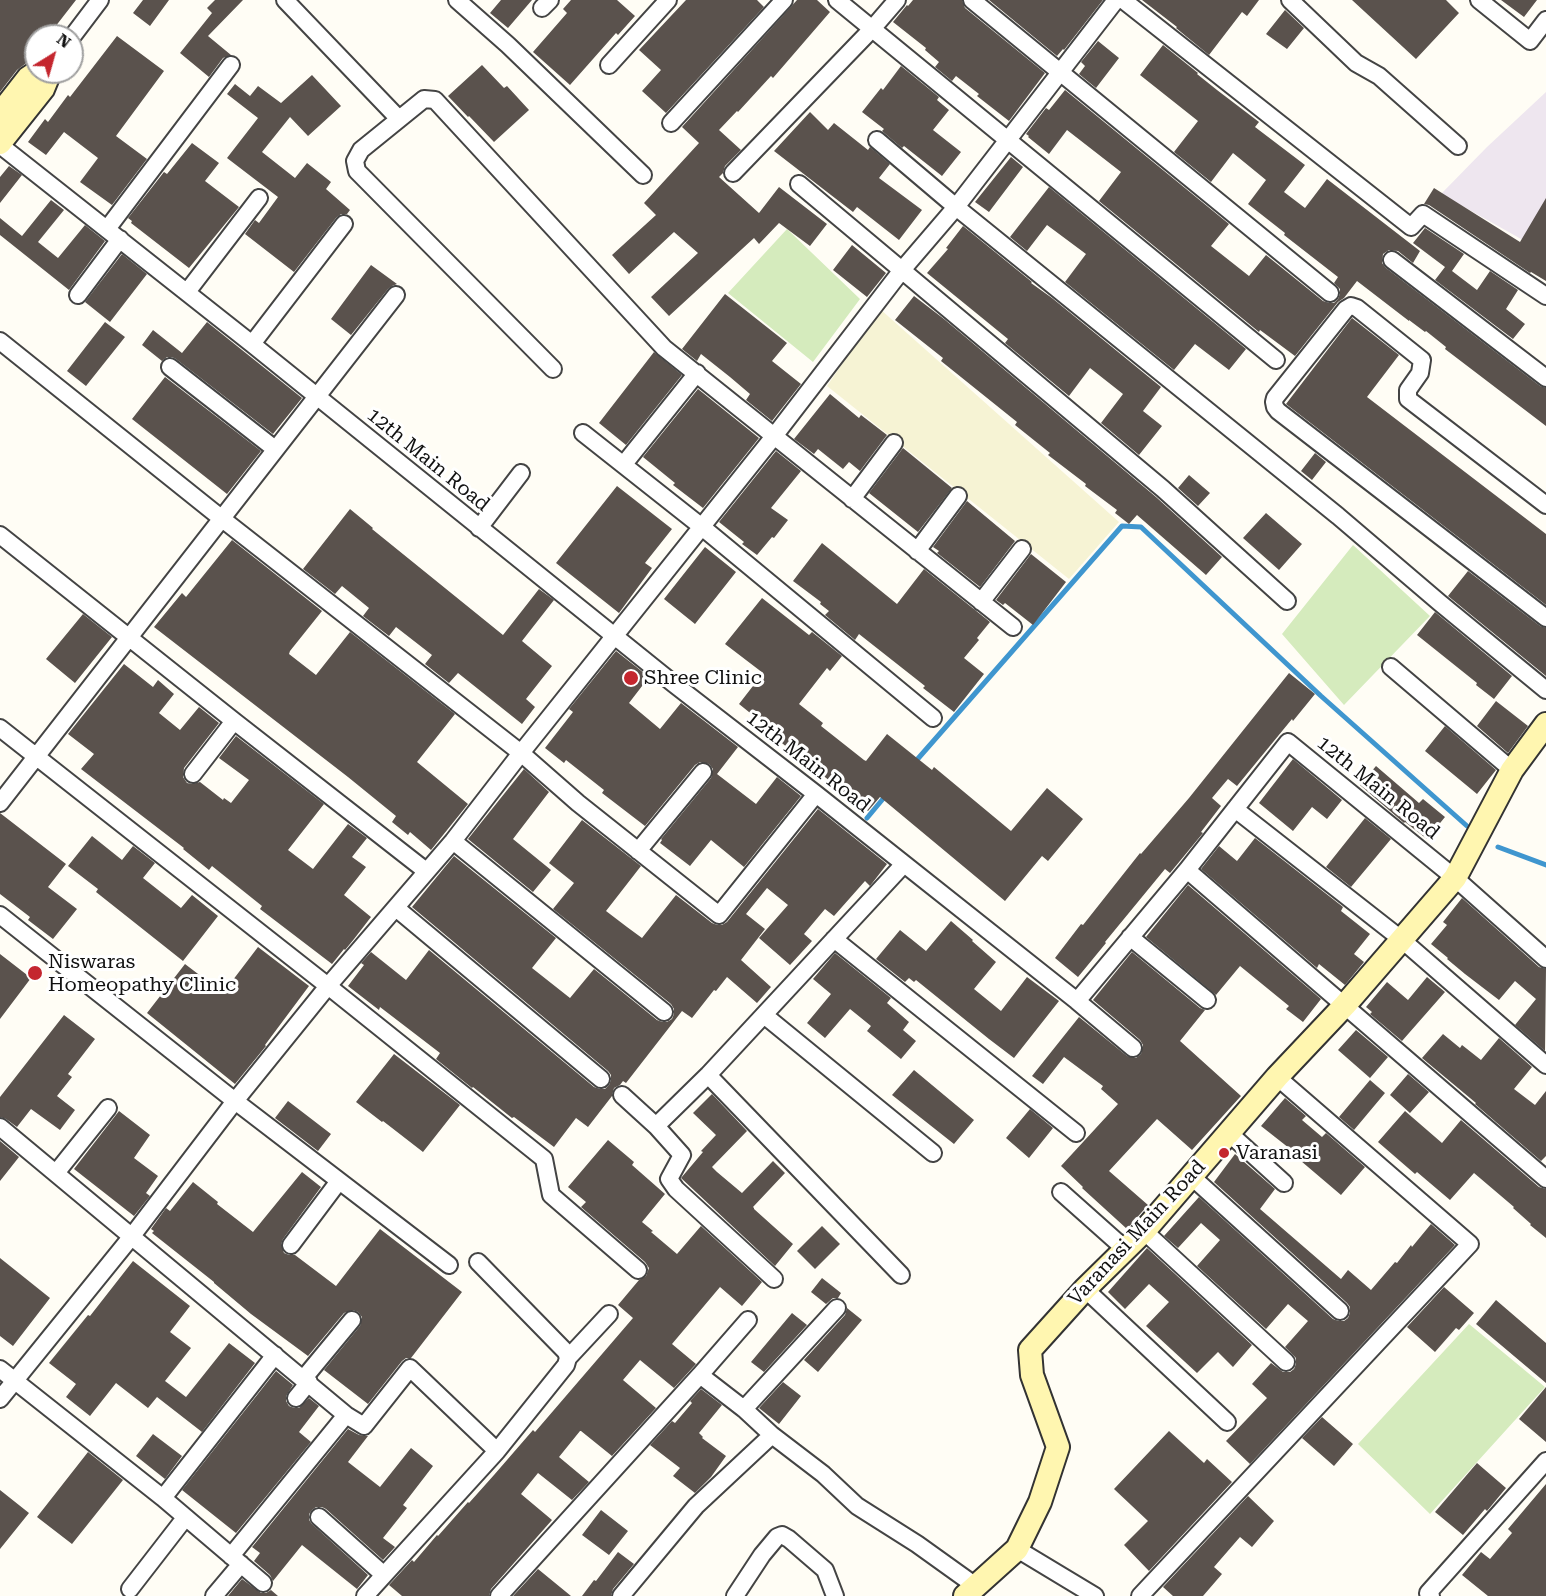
<!DOCTYPE html>
<style>
body{margin:0}
#map{position:relative;width:1546px;height:1596px;overflow:hidden;background:#fffdf5;font-family:"Roboto Serif",serif}
canvas{display:block}
.north{position:absolute;left:24px;top:24px;width:60px;height:60px;box-sizing:border-box;background:#fff;border:2px solid #a0a0a0;border-radius:50%;rotate:37deg;font-size:16px;font-weight:700;line-height:24px;text-align:center;color:#111}
.north::after{content:'';display:block;margin:auto;width:21px;height:27px;background:#c4262e;clip-path:polygon(50% 0,100% 100%,50% 72%,0 100%)}
</style>
<div id="map">
<canvas width="1546" height="1596"></canvas>
<div class="north">N</div>
</div>
<script>
const g = document.querySelector('canvas').getContext('2d');
g.lineJoin = 'round';
function fill(path, color) {
  g.fillStyle = color;
  g.fill(path, 'evenodd');
}
function shape(rows) {
  const path = new Path2D();
  for (const r of rows) {
    path.moveTo(r[0], r[1]);
    for (let i = 2; i < r.length; i += 2) path.lineTo(r[i], r[i + 1]);
  }
  return path;
}
function strokePath(path, color, width, dash) {
  g.strokeStyle = color;
  g.lineWidth = width;
  g.lineCap = dash ? 'butt' : 'round';
  g.setLineDash(dash || []);
  g.stroke(path);
}
function drawText(font, color, halo, rows, align = 'center') {
  g.font = font + ' "Roboto Serif",serif';
  g.lineWidth = 6;
  g.setLineDash([]);
  g.textBaseline = 'middle';
  g.strokeStyle = halo;
  g.fillStyle = color;
  for (const [text, x, y, turn = 0] of rows) {
    g.save();
    g.translate(x, y);
    g.rotate((+turn || 0) * Math.PI / 180);
    g.textAlign = isNaN(turn) ? turn : align;
    if (halo) g.strokeText(text, 0, 0);
    g.fillText(text, 0, 0);
    g.restore();
  }
}
fill(shape([
 [1546,92,1546,253,1441,194,1487,147]
]), '#eee6ef');
fill(shape([
 [880,309,1119,522,1069,579,827,386]
]), '#f6f3d4');
fill(shape([
 [787,229,860,299,813,362,728,293],
 [1353,545,1430,616,1344,705,1282,634],
 [1469,1324,1545,1387,1430,1514,1358,1444]
]), '#d5ebbd');
strokePath(shape([
 [915,762,1122,526,1141,527,1321,696,1467,826],
 [867,818,887,794],
 [1498,847,1546,865]
]), '#3f96cf', 5);
fill(shape([
 [0,0,76,0,48,36,36,36,36,52,29,61,17,70,0,92],
 [143,0,169,0,150,26,133,13],
 [215,0,243,0,208,36,231,55,223,58,209,77,180,53,212,13,207,8],
 [501,0,532,0,508,28,490,13],
 [571,0,617,0,635,16,618,35,616,33,570,85,533,52,567,13,563,9],
 [686,0,757,0,764,7,666,113,642,91,661,70,639,50],
 [797,0,817,0,830,12,773,78,771,76,738,112,737,111,719,130,741,150,725,166,723,173,719,177,759,213,779,187,827,224,810,246,779,223,759,244,754,238,669,316,651,297,698,253,674,232,629,274,612,255,656,215,644,203,699,143,682,127],
 [913,0,962,0,965,8,1045,73,1009,121,977,96,979,94,956,76,952,81,935,67,939,62,925,50,926,48,893,22,907,5,908,6],
 [989,0,1103,0,1064,50,1063,49,1057,56],
 [1142,0,1259,0,1247,16,1242,12,1209,55,1176,28,1177,27],
 [1352,0,1446,0,1459,13,1416,59],
 [1501,0,1537,0,1524,17],
 [1285,10,1304,28,1287,49,1266,34],
 [117,36,164,71,116,136,147,159,112,205,80,182,98,158,64,132,46,155,28,142,45,119,48,122,68,95,70,97],
 [1098,41,1119,58,1096,88,1079,74,1085,66,1081,62],
 [1163,45,1198,73,1197,74,1217,90,1259,122,1255,127,1305,165,1284,192,1305,208,1327,179,1420,251,1413,263,1398,251,1389,250,1383,254,1382,263,1386,268,1540,386,1546,388,1546,426,1445,349,1446,347,1426,331,1425,332,1409,320,1409,321,1357,281,1344,298,1338,302,1295,356,1260,330,1259,332,1099,201,1121,172,1067,130,1049,154,1028,137,1029,136,1026,134,1046,108,1049,110,1065,90,1229,224,1211,246,1249,276,1266,255,1323,301,1329,303,1334,303,1338,299,1340,294,1340,289,1334,283,1338,277,1284,235,1285,233,1248,204,1266,180,1233,153,1211,182,1174,152,1198,121,1140,75],
 [482,65,504,88,507,86,529,110,494,142,469,116,468,117,448,96],
 [901,66,939,97,937,100,949,110,933,130,961,152,942,176,904,146,902,148,882,131,884,129,862,112,881,88,883,90],
 [312,75,341,106,308,136,290,117,262,152,295,178,307,163,331,182,326,189,350,210,347,214,341,214,336,218,294,272,245,234,255,220,259,223,278,197,227,158,258,118,227,94,235,84,250,96,258,86,281,103],
 [810,112,828,130,834,123,868,150,870,147,890,164,879,178,922,210,899,240,857,207,853,212,774,151],
 [192,143,219,163,205,181,239,207,189,268,131,223,132,221,128,218,164,172,167,174],
 [1011,157,1023,167,989,212,975,202],
 [9,166,22,175,0,203,0,177],
 [1049,187,1246,349,1229,370,1195,344,1174,370,1065,282,1086,254,1047,225,1027,251,1010,237],
 [1434,188,1520,242,1546,198,1546,281,1531,272,1530,273,1429,205,1424,204],
 [51,200,64,210,38,242,58,258,85,225,105,241,69,290,0,235,0,218,22,236],
 [963,226,1032,282,1031,283,1052,298,1161,387,1143,411,1162,426,1139,455,1101,423,1123,394,1090,368,1069,396,1005,343,1008,339,927,273,948,249,946,248],
 [1425,228,1464,254,1452,271,1477,290,1490,271,1518,290,1506,309,1525,324,1513,339,1435,280,1445,267,1413,243],
 [852,245,886,273,867,297,833,270],
 [122,254,147,274,110,322,85,302],
 [371,265,397,284,392,286,388,289,351,335,331,319],
 [725,294,787,343,772,361,801,384,772,421,746,400,750,394,730,377,701,354,697,361,682,349],
 [914,296,944,319,1156,497,1222,557,1206,575,1137,515,1129,524,1115,513,1117,510,1085,486,1086,484,1048,455,1050,453,1015,425,1017,422,941,361,943,358,895,320],
 [1352,318,1399,355,1367,397,1546,534,1546,605,1286,404],
 [105,322,125,337,86,386,67,371],
 [207,322,302,398,273,434,176,359,172,357,167,357,162,361,142,345,153,330,182,353],
 [654,352,682,375,626,445,599,423],
 [165,377,261,451,227,494,132,419],
 [698,389,759,438,703,508,673,485,675,483,643,457],
 [830,394,859,418,861,415,887,435,860,471,849,462,843,469,818,449,814,454,794,439],
 [903,448,952,488,918,532,869,493],
 [776,451,801,471,771,508,788,520,774,538,772,537,757,555,742,544,744,542,719,522],
 [1315,453,1326,462,1312,480,1301,471],
 [1189,475,1210,493,1198,506,1178,488],
 [617,486,672,529,645,563,652,568,619,613,556,563],
 [967,501,1015,541,980,587,937,553,939,551,933,547],
 [350,509,373,528,372,529,503,635,539,589,554,600,522,641,552,666,526,699,535,707,522,724,458,673,449,683,425,664,432,655,396,627,389,636,363,616,369,608,342,586,335,594,303,569],
 [1266,513,1302,544,1279,570,1243,538],
 [232,540,322,611,290,651,289,654,316,675,350,632,455,714,417,762,468,804,431,850,410,832,408,835,392,822,396,816,348,777,154,627,182,593,186,597],
 [822,543,897,604,924,569,990,622,977,638,979,640,964,658,984,674,954,712,923,688,925,686,859,634,855,640,825,615,829,611,820,604,821,602,793,581],
 [705,547,736,572,695,624,664,599],
 [1031,554,1066,582,1033,625,1005,603,1003,605,996,600],
 [1468,571,1540,626,1546,628,1546,676,1448,596],
 [762,598,809,635,812,632,842,656,830,671,827,668,799,704,823,723,821,726,864,760,866,761,887,734,932,770,934,767,1011,831,1047,788,1083,819,1048,861,1042,856,1005,901,880,797,868,811,778,740,780,737,739,704,763,673,725,644],
 [1435,612,1512,676,1494,699,1476,685,1477,683,1417,635],
 [83,614,112,637,75,683,46,659],
 [616,651,649,677,629,703,660,729,681,703,738,747,717,774,756,804,777,777,801,796,744,867,711,840,690,866,660,843,662,840,661,839,711,778,713,769,709,764,700,762,695,765,645,826,602,793,604,790,566,760,564,763,545,748,573,712,569,709],
 [124,664,153,687,158,680,174,694,159,713,180,730,199,707,219,723,184,768,183,777,187,783,192,784,200,782,223,800,224,798,231,803,249,780,219,758,236,736,324,804,288,850,313,869,348,824,367,838,352,857,366,867,344,895,371,917,354,939,345,950,344,949,332,964,260,909,262,906,212,866,209,870,183,849,184,848,81,769,94,754,68,734],
 [1289,673,1315,694,1293,721,1292,719,1237,786,1228,779,1212,798,1221,806,1201,832,1203,833,1170,873,1165,869,1105,942,1106,943,1078,977,1055,958,1081,924,1083,925,1140,853,1141,854,1189,798],
 [1496,701,1528,726,1508,753,1477,726],
 [1445,726,1496,770,1477,794,1425,751],
 [1293,759,1342,800,1327,819,1312,807,1293,831,1259,803],
 [1376,766,1419,803,1423,799,1445,817,1427,839,1405,822,1404,823,1360,785],
 [524,769,549,792,513,839,551,870,533,892,468,839],
 [818,809,887,864,870,886,865,881,834,916,825,909,804,934,812,941,790,965,759,938,788,905,767,888,746,914,765,929,741,960,771,987,757,1003,727,977,716,991,714,990,692,1018,682,1011,626,1083,623,1081,620,1085,614,1088,612,1096,588,1127,576,1118,554,1147,514,1117,512,1118,473,1087,472,1088,436,1059,440,1053,380,1007,379,1010,348,986,364,965,361,963,371,952,406,980,429,950,594,1087,600,1089,605,1089,609,1085,611,1080,611,1075,608,1071,412,907,454,856,556,938,532,968,570,998,594,969,657,1020,662,1022,667,1022,672,1019,674,1014,674,1009,671,1004,553,909,574,883,549,863,582,820,641,866,606,911,627,927,642,938,676,895,712,923,717,925,722,925,727,922],
 [0,813,66,864,48,887,77,909,53,939,28,920,30,917,0,894],
 [1365,818,1391,839,1351,887,1326,867],
 [92,836,122,860,133,846,155,863,143,878,181,908,192,895,218,916,183,961,96,892,98,889,68,866],
 [1255,838,1343,907,1341,911,1370,934,1354,954,1364,962,1345,985,1319,964,1317,968,1201,869,1219,846,1237,861],
 [1188,885,1321,999,1303,1022,1286,1009,1289,1006,1240,966,1216,995,1146,937],
 [1462,898,1539,967,1546,969,1545,1051,1515,1025,1536,999,1515,981,1499,1000,1465,974,1447,959,1448,958,1431,944,1447,925,1443,922],
 [951,921,973,940,972,941,996,962,974,989,1001,1011,1027,977,1059,1001,1014,1058,989,1039,916,980,914,982,909,978,905,982,876,959,900,930,926,951],
 [258,947,309,986,265,1045,266,1046,235,1084,147,1013,185,964,223,993],
 [1132,952,1200,1008,1205,1010,1180,1041,1241,1096,1192,1150,1157,1119,1109,1171,1148,1205,1127,1229,1082,1188,1083,1187,1061,1166,1118,1104,1101,1089,1103,1086,1064,1057,1043,1084,1032,1076,1079,1017,1127,1056,1136,1058,1141,1054,1143,1045,1140,1040,1093,1000],
 [835,953,891,998,887,1003,909,1022,903,1030,916,1041,901,1059,867,1031,871,1026,850,1009,825,1038,807,1023,831,994,813,979],
 [0,954,31,978,0,1019],
 [1427,977,1445,992,1402,1041,1370,1014,1372,1012,1366,1007,1387,982,1408,1000],
 [64,1015,95,1039,68,1074,72,1077,57,1096,75,1110,60,1130,31,1109,17,1127,6,1119,0,1117,0,1097],
 [1356,1030,1388,1057,1370,1078,1338,1050],
 [1443,1034,1460,1048,1462,1045,1481,1060,1499,1038,1532,1067,1514,1089,1535,1105,1546,1091,1546,1156,1541,1161,1475,1104,1476,1103,1422,1058],
 [394,1054,460,1105,423,1152,383,1121,382,1122,356,1102],
 [914,1070,974,1120,954,1144,892,1095],
 [1408,1074,1429,1092,1410,1113,1390,1095],
 [1370,1080,1385,1093,1354,1130,1339,1117],
 [712,1094,747,1131,712,1167,717,1172,742,1193,773,1161,785,1173,753,1207,754,1208,754,1209,793,1244,775,1266,681,1178,703,1152,701,1151,716,1135,693,1113],
 [1285,1098,1306,1116,1302,1120,1322,1137,1326,1133,1365,1167,1341,1195,1301,1161,1303,1159,1261,1126],
 [288,1101,331,1134,318,1151,275,1118],
 [1030,1109,1053,1128,1029,1158,1006,1138],
 [119,1111,150,1135,134,1158,158,1176,146,1193,150,1196,134,1216,74,1169],
 [1405,1111,1442,1143,1461,1120,1539,1187,1546,1189,1546,1238,1530,1225,1531,1224,1513,1208,1514,1207,1474,1173,1450,1200,1417,1172,1415,1174,1378,1142],
 [608,1140,634,1162,632,1165,665,1194,642,1222,653,1231,651,1232,677,1254,701,1226,762,1282,742,1306,720,1287,672,1344,696,1364,674,1388,640,1360,623,1380,656,1408,612,1456,581,1431,580,1431,559,1457,589,1482,572,1500,538,1473,521,1494,552,1520,491,1589,489,1596,402,1596,389,1585,412,1560,414,1562,437,1535,438,1536,468,1502,469,1503,494,1475,533,1430,535,1432,633,1318,618,1305,639,1280,646,1276,649,1268,645,1262,581,1207,586,1202,568,1187],
 [0,1141,19,1157,0,1181],
 [1235,1154,1275,1189,1260,1209,1341,1279,1348,1270,1371,1290,1395,1262,1397,1263,1411,1245,1412,1247,1431,1224,1455,1245,1250,1464,1226,1441,1267,1398,1252,1384,1271,1363,1283,1372,1290,1372,1294,1369,1296,1364,1296,1358,1285,1347,1308,1321,1288,1304,1266,1329,1197,1266,1220,1240,1201,1223,1178,1248,1164,1236,1199,1197,1333,1319,1338,1321,1344,1321,1348,1318,1350,1313,1350,1307,1347,1303,1214,1182],
 [302,1172,321,1187,283,1239,281,1244,284,1253,289,1255,295,1255,336,1286,380,1229,462,1292,411,1358,406,1358,402,1361,368,1404,324,1370,360,1326,362,1317,358,1312,353,1310,344,1313,308,1356,251,1314,214,1283,214,1282,152,1233,154,1231,151,1229,166,1208,170,1211,193,1182,218,1202,217,1204,253,1232],
 [822,1226,840,1244,815,1269,797,1251],
 [1147,1248,1252,1345,1233,1367,1218,1352,1197,1373,1146,1326,1169,1302,1149,1284,1125,1309,1108,1292],
 [0,1258,50,1298,13,1346,0,1336],
 [133,1261,190,1306,170,1332,191,1348,165,1381,186,1397,229,1343,255,1363,202,1432,157,1397,148,1408,116,1383,90,1416,66,1397,76,1384,49,1363,88,1315,90,1316],
 [822,1278,841,1293,838,1298,833,1298,826,1304,811,1292],
 [1444,1287,1474,1313,1459,1330,1456,1328,1435,1352,1407,1327],
 [1496,1300,1546,1343,1546,1383,1476,1324],
 [847,1308,862,1320,818,1372,804,1360,845,1315],
 [792,1313,807,1325,764,1372,751,1362],
 [276,1371,293,1385,286,1396,286,1401,289,1406,294,1408,299,1408,309,1398,319,1406,299,1432,311,1442,236,1533,182,1490],
 [783,1382,801,1396,779,1424,759,1408],
 [1546,1387,1546,1442,1519,1419],
 [701,1389,722,1405,699,1433,703,1437,702,1438,726,1456,711,1477,695,1493,673,1476,680,1468,650,1445,672,1421,675,1423,692,1403,690,1401],
 [1322,1417,1353,1444,1334,1466,1302,1438],
 [348,1429,359,1435,368,1436,348,1462,380,1487,411,1448,433,1466,403,1505,407,1508,383,1538,395,1547,383,1560,326,1509,322,1507,316,1507,312,1510,309,1514,309,1520,312,1524,368,1575,357,1589,302,1545,273,1581,270,1575,254,1561,260,1553,252,1547,253,1546],
 [1169,1431,1204,1463,1207,1459,1232,1482,1149,1571,1124,1545,1148,1521,1114,1489],
 [153,1434,182,1456,165,1479,136,1456],
 [88,1452,123,1480,72,1544,37,1517],
 [1477,1463,1506,1488,1487,1511,1485,1509,1463,1535,1435,1512],
 [1546,1484,1546,1596,1488,1596,1462,1575,1481,1552,1490,1559,1512,1533,1508,1529],
 [0,1490,29,1513,0,1549],
 [1248,1496,1274,1521,1252,1547,1240,1537,1214,1567,1222,1574,1203,1596,1173,1596,1163,1587],
 [601,1510,628,1531,609,1555,582,1535],
 [618,1552,634,1564,613,1589,611,1596,582,1596,594,1580,596,1581],
 [538,1569,571,1596,513,1596],
 [242,1579,261,1593,266,1593,271,1590,278,1596,228,1596]
]), '#5a524d');
const street = shape([
 [285,0,399,119],
 [457,0,508,45,643,175],
 [837,0,1276,360],
 [972,0,1330,293],
 [1123,0,1411,227,1423,214,1546,296],
 [1290,0,1356,63,1379,76,1458,146],
 [1479,0,1530,41,1546,20],
 [542,8,550,0],
 [72,37,100,0],
 [609,65,668,0],
 [671,123,784,0],
 [877,140,956,207,1338,516,1440,603,1546,690],
 [0,145,252,344,674,684,816,794,1077,1001,1187,870,1288,742,1455,878,1546,959],
 [733,173,872,29,897,0],
 [799,184,1163,489,1287,601],
 [107,229,231,65],
 [1392,260,1546,378],
 [187,292,259,198],
 [78,295,120,239],
 [0,341,221,518,521,753,578,803,719,915,816,794],
 [252,344,344,224],
 [170,367,275,449],
 [553,369,357,171,355,161,361,150,424,99,435,100,664,348,1013,627],
 [583,433,702,527,933,718],
 [624,464,697,373],
 [852,499,894,443],
 [1546,505,1408,399,1408,390,1420,373,1422,360,1357,308,1351,306,1346,309,1275,398,1274,402,1275,407,1278,411,1546,618],
 [479,528,521,473],
 [0,535,234,721,426,871],
 [917,551,958,496],
 [981,602,1022,549],
 [1391,667,1512,770],
 [0,728,328,986,544,1159,551,1195,638,1270],
 [193,774,234,721],
 [0,803,396,295],
 [1235,809,1401,939,1546,1065],
 [453,841,664,1012],
 [638,851,703,772],
 [1187,870,1546,1179],
 [396,908,601,1079],
 [0,915,235,1101,449,1265],
 [1130,937,1207,1000],
 [834,939,1076,1133],
 [1077,1001,1133,1048],
 [764,1015,933,1153],
 [708,1075,901,1275],
 [622,1095,656,1126,682,1155,669,1179,676,1189,774,1279],
 [656,1126,708,1075,904,864],
 [0,1127,346,1415,364,1426,410,1368,497,1451],
 [1229,1133,1284,1183],
 [56,1173,108,1108],
 [1191,1176,1340,1311],
 [1061,1192,1125,1249],
 [1144,1231,1286,1362],
 [291,1245,339,1181],
 [1085,1289,1227,1422],
 [568,1358,609,1314],
 [0,1369,163,1498,263,1583],
 [700,1375,748,1320],
 [304,1378,352,1320],
 [296,1398,309,1382],
 [0,1399,132,1236,235,1101,328,986,453,841,521,753,775,435,902,270,956,207,1116,0],
 [744,1409,837,1308],
 [163,1498,275,1355],
 [319,1517,384,1575],
 [1017,1549,1095,1596],
 [231,1556,346,1415],
 [130,1589,185,1518],
 [214,1596,241,1564],
 [365,1596,497,1451,566,1365,568,1358,566,1352,478,1262],
 [499,1596,700,1375,744,1409,772,1435,823,1474,857,1506,917,1544,977,1587],
 [621,1596,696,1506,772,1435],
 [735,1596,762,1555,777,1537,782,1535,789,1539,825,1570,835,1596],
 [1140,1596,1470,1244,1277,1077],
 [1431,1596,1428,1593,1546,1461]
]);
const secondary = shape([
 [0,114,28,78,37,72],
 [0,143,43,89,50,72],
 [965,1596,1017,1549,1040,1502,1058,1447,1032,1375,1030,1350,1085,1289,1144,1231,1277,1077,1345,1005,1455,878,1512,770,1546,724]
]);
strokePath(street, '#444', 20);
strokePath(secondary, '#333', 26);
strokePath(street, '#fff', 16);
strokePath(secondary, '#fff6b0', 22);
for (const [x, y, r, color] of [
 [631,678,8,"#c4262e"],
 [35,973,8,"#c4262e"],
 [1224,1153,6,"#c4262e"]
]) {
  const dot = new Path2D();
  dot.arc(x, y, r, 0, 2 * Math.PI);
  g.fillStyle = color;
  g.fill(dot);
  strokePath(dot, '#fff', 2);
}
drawText('20px', '#111', '#fff', [
 ["12th Main Road",428,460,39],
 ["12th Main Road",808,762,38],
 ["12th Main Road",1378,788,39],
 ["Varanasi Main Road",1137,1233,-47]
]);
drawText('20px', '#111', '#fff', [
 ["Shree Clinic",644,678],
 ["Niswaras",48,962],
 ["Homeopathy Clinic",48,985],
 ["Varanasi",1236,1153]
], 'left');
</script>
